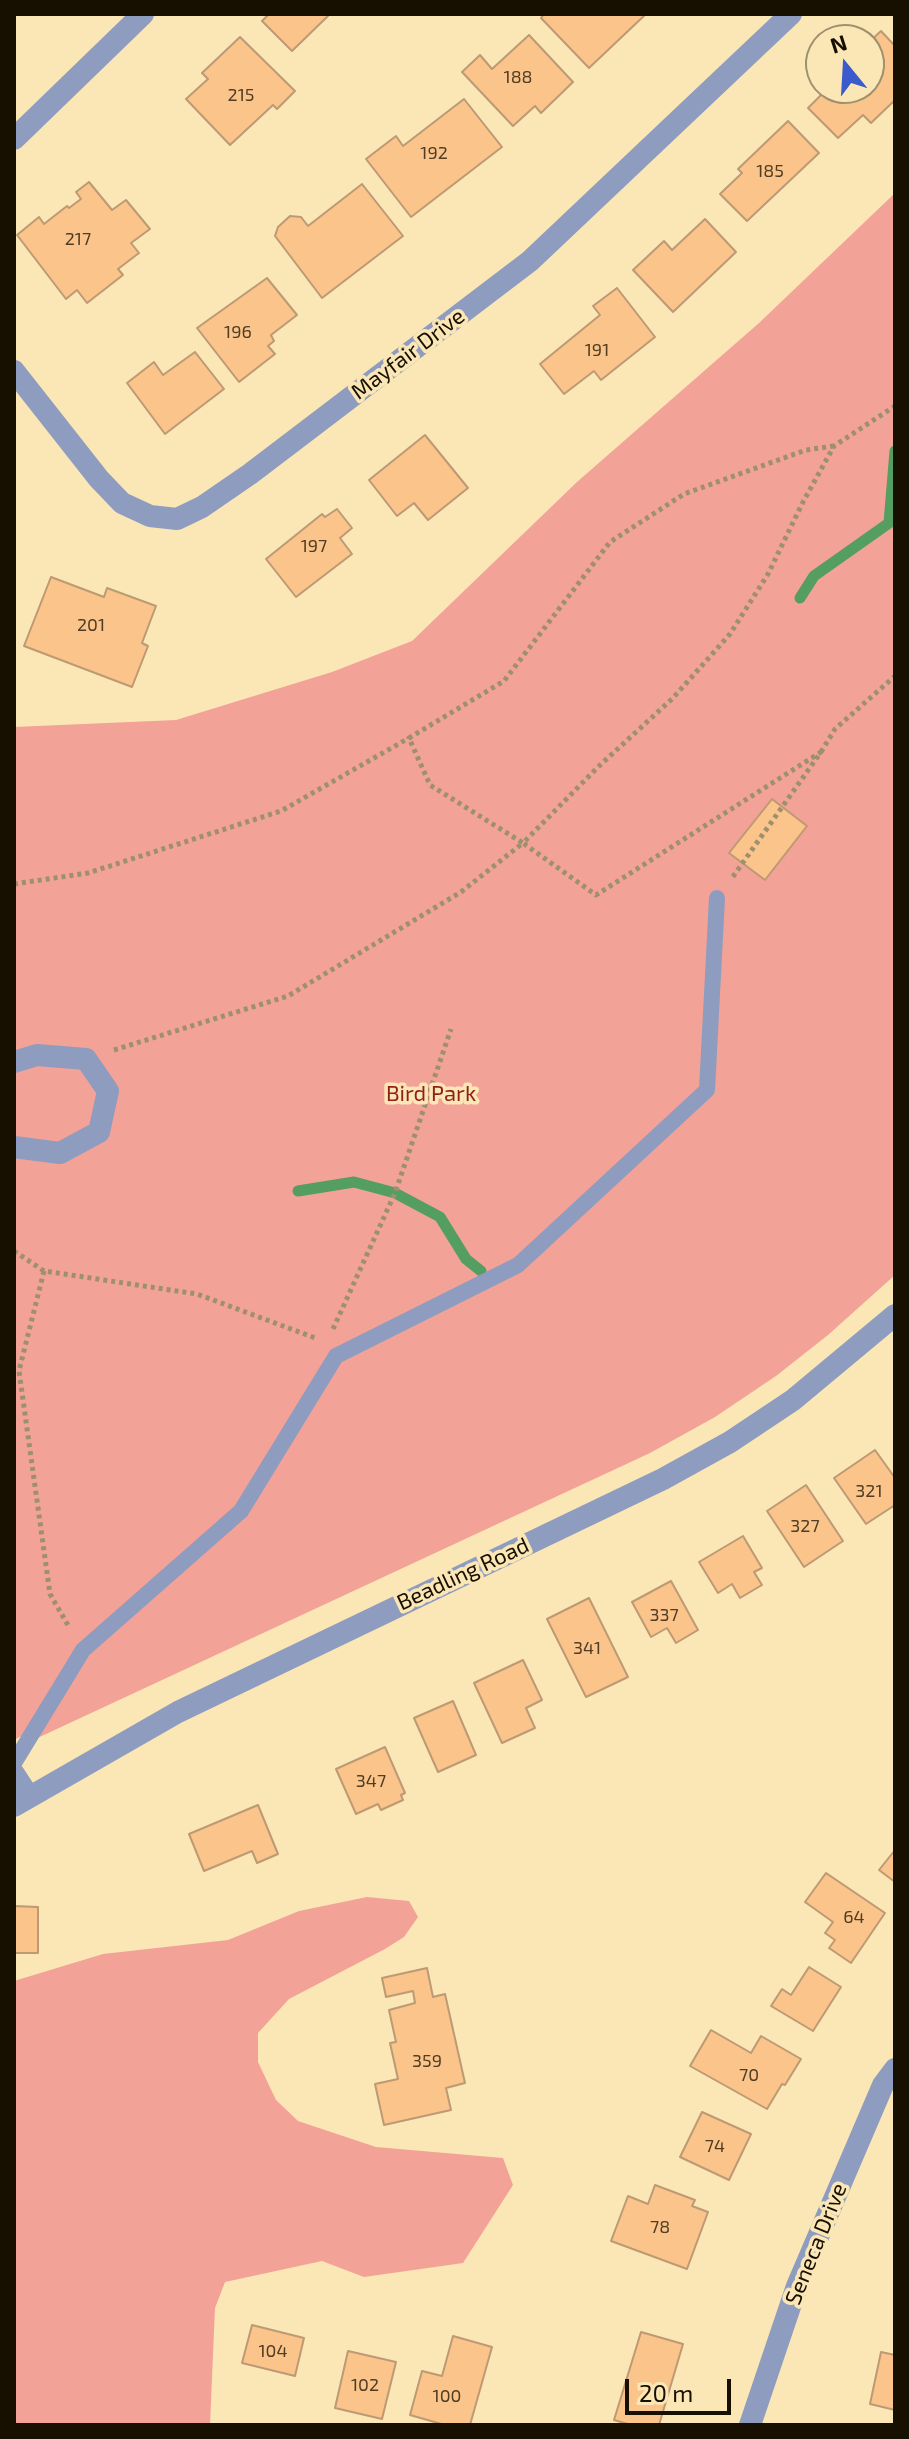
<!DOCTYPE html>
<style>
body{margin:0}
#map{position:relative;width:909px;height:2439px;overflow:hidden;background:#fbe7b6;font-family:"Exo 2",sans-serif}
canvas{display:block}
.frame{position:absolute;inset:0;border:16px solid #171001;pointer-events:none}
.north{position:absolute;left:805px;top:24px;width:80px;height:80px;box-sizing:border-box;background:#fbe7b6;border:2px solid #a0916e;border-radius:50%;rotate:342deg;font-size:22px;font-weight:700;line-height:32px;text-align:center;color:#171001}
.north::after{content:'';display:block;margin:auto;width:28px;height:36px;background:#3b5acc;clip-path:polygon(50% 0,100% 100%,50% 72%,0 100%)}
.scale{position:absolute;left:625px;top:2379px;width:106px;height:36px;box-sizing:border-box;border:4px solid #171001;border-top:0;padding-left:10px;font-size:24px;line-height:28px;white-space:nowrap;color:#171001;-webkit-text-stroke:6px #fbe7b6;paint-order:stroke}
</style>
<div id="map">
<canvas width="909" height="2439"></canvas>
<div class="frame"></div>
<div class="north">N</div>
<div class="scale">20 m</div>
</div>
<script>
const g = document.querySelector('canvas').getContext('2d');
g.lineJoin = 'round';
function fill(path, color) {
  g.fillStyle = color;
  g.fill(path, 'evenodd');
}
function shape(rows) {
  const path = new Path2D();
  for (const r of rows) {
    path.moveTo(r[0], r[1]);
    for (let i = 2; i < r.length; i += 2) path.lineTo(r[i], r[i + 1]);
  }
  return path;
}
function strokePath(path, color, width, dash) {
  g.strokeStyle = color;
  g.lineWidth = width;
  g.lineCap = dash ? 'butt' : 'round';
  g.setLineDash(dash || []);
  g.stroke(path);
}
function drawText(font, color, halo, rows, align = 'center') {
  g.font = font + ' "Exo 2",sans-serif';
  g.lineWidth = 7;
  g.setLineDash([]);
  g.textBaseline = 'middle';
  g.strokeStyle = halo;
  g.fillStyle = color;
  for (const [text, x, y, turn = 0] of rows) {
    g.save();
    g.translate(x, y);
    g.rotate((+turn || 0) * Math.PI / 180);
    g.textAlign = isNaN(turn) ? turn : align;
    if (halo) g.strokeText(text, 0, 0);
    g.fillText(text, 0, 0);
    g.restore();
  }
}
fill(shape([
 [895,193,895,1275,828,1335,776,1376,715,1417,650,1453,31,1741,29,1732,14,1740,14,727,176,720,332,672,412,641,577,482,759,323],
 [367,1897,409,1901,418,1917,404,1937,385,1949,289,1999,258,2033,258,2062,276,2100,298,2121,376,2147,503,2158,513,2185,463,2263,364,2277,322,2261,225,2282,215,2308,210,2425,14,2425,14,1981,103,1954,228,1940,299,1911]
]), '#f3a297');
strokePath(shape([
 [800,598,814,576,889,523,895,451],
 [298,1191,354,1182,395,1193,440,1217,466,1259,481,1271]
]), '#539e60', 11);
const building = shape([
 [269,14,330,14,292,51,262,21,269,14],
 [544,14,646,14,589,68,541,18,544,14],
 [881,31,895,46,895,100,871,123,863,115,838,138,808,108,828,88,869,88,869,42,881,31],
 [529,35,573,82,541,113,535,106,513,126,462,72,480,55,492,69,529,35],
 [240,37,295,91,277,109,273,105,230,145,186,99,208,79,202,73,240,37],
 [464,99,502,147,411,217,366,159,396,136,403,146,464,99],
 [788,121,819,153,747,221,720,194,742,173,738,169,788,121],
 [89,182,112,210,126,200,150,229,131,243,139,253,118,269,123,275,87,303,77,290,66,299,17,235,39,217,44,224,67,206,69,208,81,199,76,192,89,182],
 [362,184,403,236,322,298,275,236,278,227,290,216,301,217,308,226,362,184],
 [705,219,736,252,673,312,633,270,664,241,672,250,705,219],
 [267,278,297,315,271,335,274,341,268,346,275,354,239,382,197,328,267,278],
 [617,288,655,337,601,380,594,371,564,394,540,364,600,315,593,306,617,288],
 [195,352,224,389,165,434,127,383,154,362,163,375,195,352],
 [425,435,468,488,428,520,414,503,397,516,369,480,425,435],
 [337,509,352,528,340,538,352,554,296,597,266,559,322,514,325,517,337,509],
 [51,577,104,597,107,588,156,606,142,643,148,646,132,687,24,646,51,577],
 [772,799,807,826,765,880,729,853,772,799],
 [875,1450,895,1478,895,1505,866,1524,834,1478,875,1450],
 [806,1485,843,1541,804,1567,767,1511,806,1485],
 [743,1536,762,1568,754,1572,762,1585,740,1598,732,1584,718,1593,699,1562,743,1536],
 [671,1581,698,1630,676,1643,667,1628,651,1637,632,1602,671,1581],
 [589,1598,628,1677,586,1697,547,1619,589,1598],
 [523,1660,542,1700,526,1708,535,1728,502,1743,474,1683,523,1660],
 [453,1701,476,1755,438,1772,414,1718,453,1701],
 [385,1747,405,1793,401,1795,403,1800,381,1810,378,1804,356,1814,336,1769,385,1747],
 [258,1805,278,1854,257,1863,252,1851,204,1871,189,1834,258,1805],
 [895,1850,895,1882,879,1870,895,1850],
 [826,1873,885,1913,851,1963,829,1948,835,1940,825,1933,833,1922,805,1902,826,1873],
 [14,1906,38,1907,38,1953,14,1953,14,1906],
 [809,1967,841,1987,813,2031,771,2006,782,1989,791,1995,809,1967],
 [427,1968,433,1997,445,1994,465,2083,446,2088,451,2110,384,2125,375,2084,398,2079,390,2043,396,2042,389,2010,415,2003,413,1991,386,1997,382,1978,427,1968],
 [711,2030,751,2053,761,2036,801,2059,785,2085,782,2084,767,2109,690,2066,711,2030],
 [702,2112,751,2134,729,2180,680,2157,702,2112],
 [655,2185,695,2200,692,2206,708,2212,687,2269,611,2241,628,2196,648,2204,655,2185],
 [252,2325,304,2338,295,2376,242,2363,252,2325],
 [641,2332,683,2344,659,2425,631,2425,614,2420,641,2332],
 [453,2336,492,2347,470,2425,445,2425,410,2415,422,2371,442,2376,453,2336],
 [348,2351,396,2362,382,2419,335,2408,348,2351],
 [881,2352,895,2355,895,2410,870,2404,881,2352]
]);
fill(building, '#fac48a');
strokePath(building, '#bd9974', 2);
strokePath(shape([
 [834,446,806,450,684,494,610,542,504,681,409,738,430,785,523,843,598,767,673,698,730,634,768,574,803,502,834,446,895,406],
 [821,752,835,729,895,676],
 [14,884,88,873,281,811,409,738],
 [114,1050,288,996,461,892,523,843,596,895,821,752,732,878],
 [14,1251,44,1271,197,1294,318,1339],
 [44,1271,19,1371,50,1594,69,1627],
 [333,1329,395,1193,451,1029]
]), '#9f906d', 5, [4, 4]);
strokePath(shape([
 [14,1763,83,1650,241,1511,336,1356,518,1265,707,1090,717,898]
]), '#8e9cbf', 16);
strokePath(shape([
 [14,139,143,14],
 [14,371,99,479,122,503,150,516,177,519,202,507,250,474,530,261,791,14],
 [14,1062,37,1055,86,1059,108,1091,99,1132,60,1153,14,1147],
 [14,1774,29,1797],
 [750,2425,797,2286,883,2085,895,2069]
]), '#8e9cbf', 22);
strokePath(shape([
 [14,1806,178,1712,663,1479,730,1442,793,1400,895,1315]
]), '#8e9cbf', 22);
drawText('18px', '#503d23', null, [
 ["188",518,77],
 ["215",241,95],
 ["192",434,153],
 ["185",770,171],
 ["217",78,239],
 ["196",238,332],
 ["191",597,350],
 ["197",314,546],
 ["201",91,625],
 ["321",869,1491],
 ["327",805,1526],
 ["337",664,1615],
 ["341",587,1648],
 ["347",371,1781],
 ["64",854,1917],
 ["359",427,2061],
 ["70",749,2075],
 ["74",715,2146],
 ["78",660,2227],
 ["104",273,2351],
 ["102",365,2385],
 ["100",447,2396]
]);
drawText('22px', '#171001', '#fbe7b6', [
 ["Mayfair Drive",408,354,-37],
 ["Beadling Road",463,1574,-25],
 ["Seneca Drive",816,2244,-68]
]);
drawText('22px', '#901e1a', '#fbe7b6', [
 ["Bird Park",431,1094]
]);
</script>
